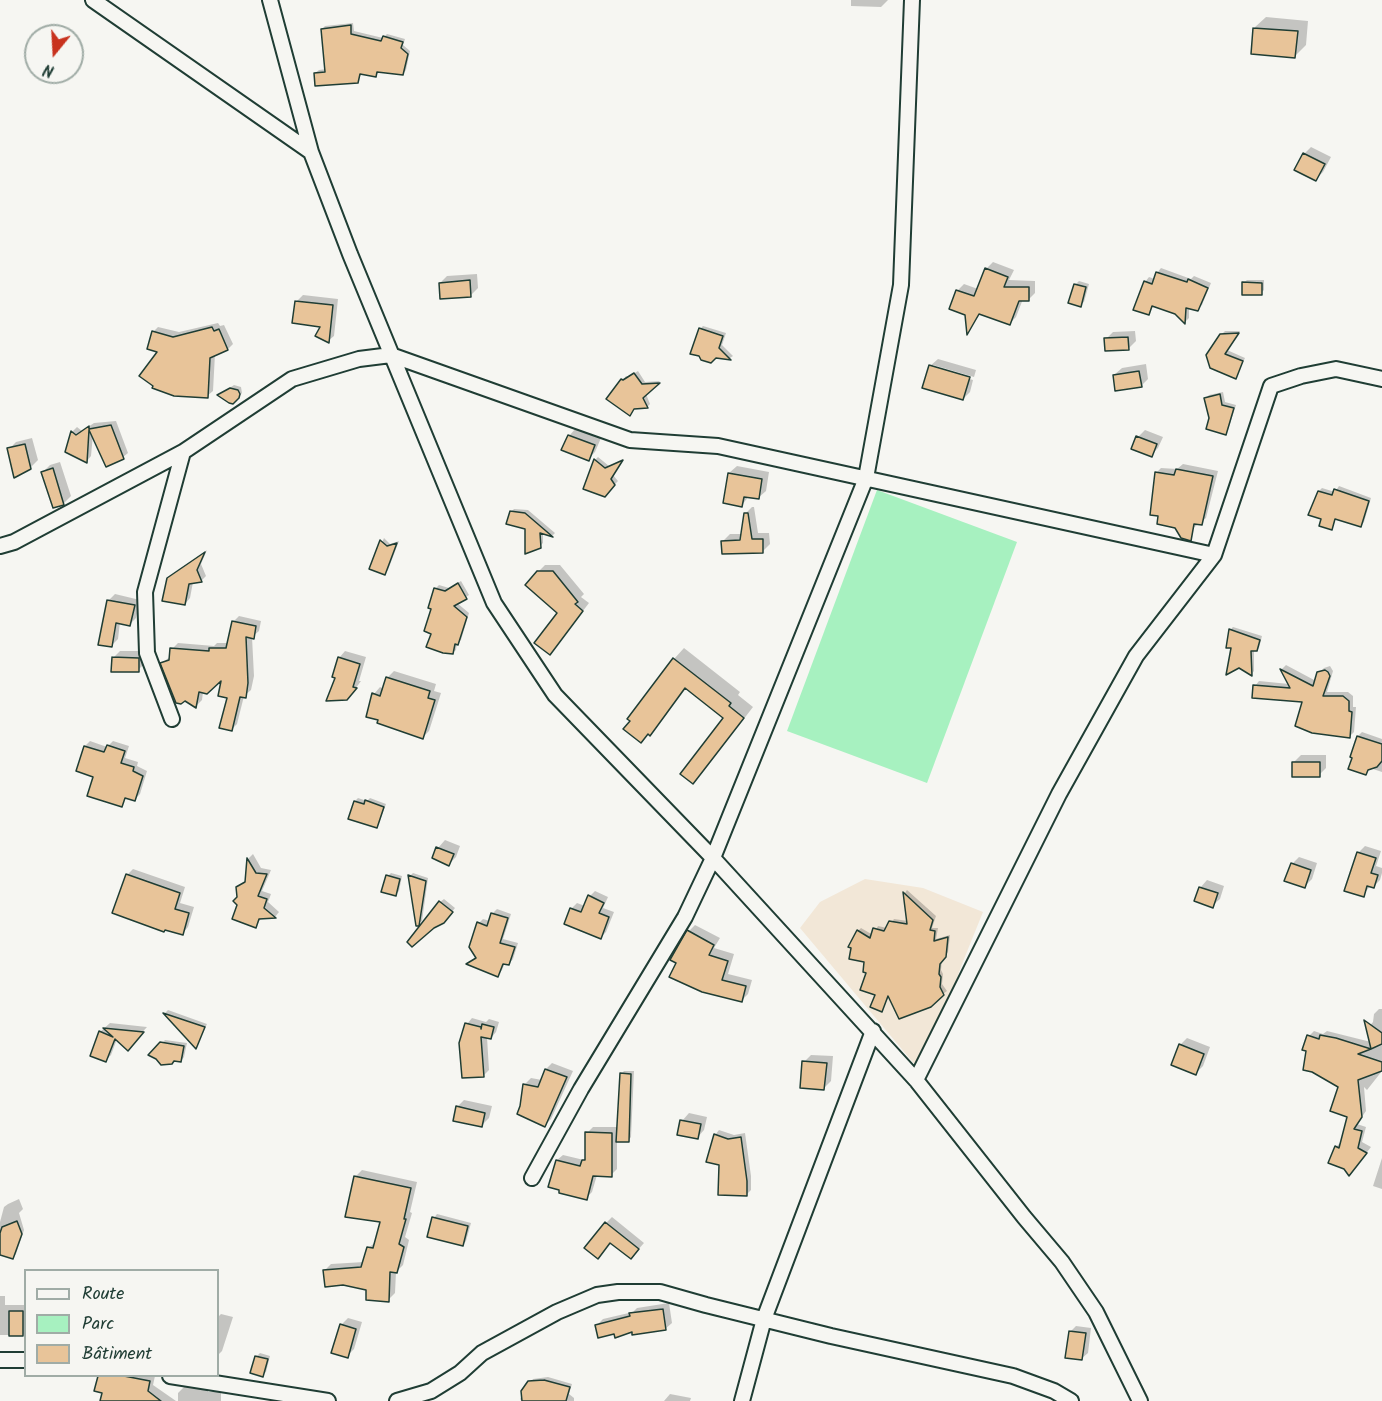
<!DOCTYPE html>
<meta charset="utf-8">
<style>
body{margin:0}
#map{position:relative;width:1382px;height:1401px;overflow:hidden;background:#f6f6f2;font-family:Kalam,sans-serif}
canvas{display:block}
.legend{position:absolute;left:24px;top:1269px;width:195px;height:108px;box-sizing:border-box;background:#f6f6f2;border:2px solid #a0aca6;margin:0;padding:8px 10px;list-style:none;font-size:18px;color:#1f3d34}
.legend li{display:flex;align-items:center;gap:12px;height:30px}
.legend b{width:30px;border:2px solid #a0aca6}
.north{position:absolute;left:24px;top:24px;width:60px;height:60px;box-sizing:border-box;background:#f6f6f2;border:2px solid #a0aca6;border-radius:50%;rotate:198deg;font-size:16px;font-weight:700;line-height:24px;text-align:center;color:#1f3d34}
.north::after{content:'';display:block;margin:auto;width:21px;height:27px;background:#c8321e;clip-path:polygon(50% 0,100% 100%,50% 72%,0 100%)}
</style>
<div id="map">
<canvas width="1382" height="1401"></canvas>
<ul class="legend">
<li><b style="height:8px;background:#f6f6f2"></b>Route</li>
<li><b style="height:16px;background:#a7f1c0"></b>Parc</li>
<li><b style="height:16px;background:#e8c499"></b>Bâtiment</li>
</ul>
<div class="north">N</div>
</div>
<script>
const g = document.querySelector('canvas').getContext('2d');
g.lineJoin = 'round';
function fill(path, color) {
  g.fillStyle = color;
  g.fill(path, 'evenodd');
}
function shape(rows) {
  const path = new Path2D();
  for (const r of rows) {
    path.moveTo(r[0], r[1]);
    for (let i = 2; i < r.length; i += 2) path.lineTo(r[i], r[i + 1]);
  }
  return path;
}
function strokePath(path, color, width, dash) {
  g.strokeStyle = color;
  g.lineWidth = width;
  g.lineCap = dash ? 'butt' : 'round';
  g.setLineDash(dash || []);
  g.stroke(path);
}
fill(shape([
 [865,879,923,888,983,912,962,964,945,1012,916,1066,800,928,820,902]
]), '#f2e7d7');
fill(shape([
 [877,490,1017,542,927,783,787,731]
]), '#a7f1c0');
fill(shape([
 [851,0,888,0,881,7,851,6],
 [1266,17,1308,21,1306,45,1295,56,1254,28],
 [353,23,354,31,383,38,387,34,405,39,403,45,410,51,406,70,403,74,379,72,376,75,362,73,357,81,315,73,319,70,326,69,322,29,325,26],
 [1311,147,1331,157,1323,172,1316,179,1304,154],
 [993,262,1014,270,1009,280,1035,281,1035,293,1028,300,1023,299,1016,317,1009,324,981,313,968,331,966,314,957,291,964,284,978,289,986,269],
 [1161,268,1191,279,1194,276,1211,283,1202,305,1197,309,1189,307,1189,318,1185,322,1176,313,1154,305,1149,314,1145,282,1149,277,1155,279,1157,273],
 [477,274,478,288,471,295,440,283,447,276],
 [1247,280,1264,280,1264,290,1261,293,1243,283],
 [1079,281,1089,284,1084,302,1080,305,1075,285],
 [303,295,338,299,334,336,328,341,322,326,297,301],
 [218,323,220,326,224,325,233,344,228,349,215,354,213,391,207,396,159,351,153,332,158,327,179,332],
 [703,326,726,333,722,345,733,356,730,358,716,356,700,329],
 [1135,331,1136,341,1128,349,1106,339,1113,332],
 [1225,331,1240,331,1227,350,1245,358,1236,377,1211,367,1221,335],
 [938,359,976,370,974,377,933,365,933,368,973,380,970,392,963,399,930,366],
 [1146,364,1148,379,1141,386,1114,375,1122,368],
 [638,371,645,382,660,381,646,394,650,404,647,407,609,399,626,376,628,377],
 [234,385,241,387,242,393,233,402,219,395],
 [1223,392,1225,402,1236,405,1228,430,1225,433,1211,418,1206,398,1209,395],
 [116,421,128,453,123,457,93,434,91,456,87,461,66,451,73,431,77,427,82,431,94,423],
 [576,428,601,438,595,452,588,459,569,436],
 [1145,430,1163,437,1158,448,1151,455,1138,437],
 [32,438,38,460,30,468,9,449,16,442],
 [598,457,609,466,623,459,613,475,618,481,608,492,595,460],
 [60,462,71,496,64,503,54,506,43,472,50,465],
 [1183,464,1218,471,1206,518,1192,529,1160,514,1156,473,1161,468,1177,469],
 [737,466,769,472,766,491,758,498,749,496,742,505,729,473],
 [1339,486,1371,498,1364,522,1361,526,1336,518,1332,528,1323,518,1319,491,1322,488,1335,492],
 [752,507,754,507,758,533,769,533,770,544,763,551,723,541,730,534,743,534,745,514],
 [514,509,528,510,555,533,553,535,543,533,543,543,540,546,511,512],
 [384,538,390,544,399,541,388,570,384,574,371,568],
 [207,550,201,564,206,576,201,581,193,582,190,598,185,604,168,579],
 [545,565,560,565,584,594,581,597,589,603,557,645,559,613,538,572],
 [461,581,469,595,457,603,469,613,461,640,457,643,456,650,452,653,433,633,433,608,430,607,436,588,439,585,449,588],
 [115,594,140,600,136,618,130,624,120,622,118,639,112,645,109,600],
 [239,616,261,621,259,631,252,637,254,676,251,690,244,696,237,724,231,730,228,696,224,677,203,692,202,700,196,706,162,663,171,656,172,649,178,643,214,646,217,643,229,643,233,622],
 [1233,627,1262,636,1259,648,1256,651,1254,650,1254,671,1252,674,1232,647,1230,630],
 [684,648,740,692,738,695,753,707,703,772,693,782,725,718,687,687,660,723,641,741,630,719,674,659],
 [120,651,146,651,145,663,138,670,113,658],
 [345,651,366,657,359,681,361,681,353,692,337,677,339,658],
 [1286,665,1316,681,1319,673,1324,668,1330,666,1333,671,1327,692,1348,692,1353,696,1353,707,1356,707,1354,732,1349,737,1304,701,1255,686,1259,681,1289,684,1282,669],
 [394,671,436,684,434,691,441,693,429,731,423,737,374,694,380,687,384,689,387,678],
 [1362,732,1382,739,1382,772,1370,768,1365,773,1358,736],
 [90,741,107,747,113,741,129,746,125,758,138,762,137,766,147,771,140,794,134,800,127,797,121,805,95,776,85,746],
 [1301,755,1326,755,1326,768,1319,775,1293,763],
 [358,798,367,801,370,798,386,804,379,823,376,826,355,801],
 [445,840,460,846,456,857,449,864,434,857,438,848],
 [1365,846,1381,851,1376,866,1382,868,1382,873,1380,880,1374,886,1371,885,1363,895,1358,853],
 [253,854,261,868,271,870,262,891,271,894,268,902,279,912,275,917,262,917,256,926,239,898,238,887,246,880,249,858],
 [1299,857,1317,863,1312,879,1304,887,1292,864],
 [133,869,185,887,180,903,194,907,188,927,182,934,127,875],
 [391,873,402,876,399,891,396,894,388,876],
 [413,873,428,878,422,921,418,924,410,876],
 [1207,880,1224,886,1220,899,1212,906,1200,888],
 [907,890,936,916,932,928,938,928,936,939,950,935,948,952,942,960,941,970,943,974,942,984,947,991,943,994,890,995,881,1010,868,971,858,931,861,928,873,935,878,926,887,928,894,919,908,921,905,893],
 [595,891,608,897,603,908,614,912,606,932,601,937,571,909,577,903,585,906,590,896],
 [444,899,455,908,447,918,440,902],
 [497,909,511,914,503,939,518,943,513,959,509,964,505,963,502,970,498,975,468,964,477,957,479,923,483,919,490,921,493,913],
 [695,925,720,938,714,948,734,954,728,974,752,980,748,994,742,1000,678,963,689,931],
 [1379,1009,1382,1009,1382,1071,1367,1090,1364,1087,1366,1111,1357,1124,1366,1127,1362,1142,1371,1147,1354,1169,1336,1147,1342,1141,1349,1116,1340,1086,1309,1036,1314,1031,1323,1034,1327,1031,1371,1042,1368,1028,1373,1022,1374,1014],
 [168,1010,207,1024,196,1047,165,1013],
 [472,1018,486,1022,489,1019,499,1022,496,1032,491,1038,487,1037,489,1070,484,1075,467,1024],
 [110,1023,147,1027,128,1048,117,1039,111,1055,106,1060,100,1032],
 [1187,1038,1210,1047,1203,1066,1195,1074,1180,1045],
 [165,1040,187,1043,184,1057,181,1061,151,1055],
 [811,1055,833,1056,831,1081,824,1088,804,1062],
 [552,1063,573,1071,551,1119,545,1125,521,1106,524,1085,531,1078,542,1080,546,1069],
 [624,1071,634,1071,631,1137,628,1141,617,1140,617,1169,611,1175,597,1175,592,1192,586,1198,557,1160,563,1155,584,1160,587,1157,587,1133,593,1127,618,1127,621,1074],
 [464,1100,492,1106,489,1118,482,1125,457,1107],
 [689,1113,707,1117,704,1130,697,1138,682,1121],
 [719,1130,734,1135,745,1133,751,1176,751,1190,746,1195,721,1163,715,1135],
 [1382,1158,1382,1189,1373,1186],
 [362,1170,417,1182,410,1212,412,1213,405,1237,409,1240,403,1265,396,1272,395,1293,388,1300,368,1289,325,1270,331,1264,364,1262,368,1248,376,1242,382,1221,356,1176],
 [19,1199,23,1209,19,1213,24,1230,16,1254,13,1258,0,1254,0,1222,4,1207,8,1204],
 [437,1214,471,1223,466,1241,463,1245,434,1218],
 [612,1217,644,1243,637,1251,606,1223],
 [0,1296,5,1296,5,1305,26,1305,26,1332,23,1335,0,1335],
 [669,1303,672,1323,665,1329,615,1332,597,1325,603,1319,633,1312,637,1308],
 [221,1314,233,1317,222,1351,218,1355,218,1317],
 [348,1318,362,1322,354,1349,347,1356,341,1325],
 [1076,1326,1091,1328,1088,1353,1081,1359,1070,1332],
 [260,1353,270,1356,266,1372,262,1375,257,1356],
 [99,1376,155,1376,153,1385,176,1401,102,1401,104,1392,96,1390],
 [548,1377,572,1384,569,1394,574,1398,574,1401,522,1401,520,1399,533,1379],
 [184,1387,208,1387,208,1392,221,1392,221,1401,178,1401,178,1393],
 [670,1394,691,1398,690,1401,664,1401]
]), '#0003');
const building = shape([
 [351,25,351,34,381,41,383,36,403,42,401,48,408,54,403,75,377,72,376,77,360,74,358,83,315,86,314,73,325,72,321,29,351,25],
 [1253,28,1298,31,1295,58,1251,54,1253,28],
 [1303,153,1325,164,1316,181,1294,170,1303,153],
 [985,268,1008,277,1004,287,1029,287,1029,301,1019,301,1010,325,979,314,967,335,965,315,949,309,956,290,974,296,985,268],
 [1156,272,1187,282,1188,279,1208,288,1198,311,1186,308,1185,324,1175,314,1152,306,1149,315,1133,310,1144,281,1152,284,1156,272],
 [470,280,471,297,440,299,439,283,470,280],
 [1242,282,1262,283,1262,295,1242,295,1242,282],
 [1074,284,1086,287,1081,307,1068,303,1074,284],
 [295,301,333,305,329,343,315,336,320,327,292,323,295,301],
 [212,327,214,331,219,329,228,350,210,358,208,398,174,396,152,388,153,386,139,376,157,352,147,349,152,331,173,337,212,327],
 [699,328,723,336,719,348,731,360,716,358,711,363,701,360,699,356,690,354,699,328],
 [1239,333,1225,354,1243,361,1236,379,1210,368,1206,355,1220,334,1239,333],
 [1128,337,1129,350,1105,351,1104,338,1128,337],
 [929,365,970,377,963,400,922,388,929,365],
 [1139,371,1142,387,1115,391,1113,375,1139,371],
 [634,373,642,384,660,383,643,398,648,408,634,409,630,416,606,399,621,379,623,380,634,373],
 [230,388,238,390,240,394,239,398,233,404,229,403,217,395,230,388],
 [1220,394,1222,405,1234,408,1226,435,1206,429,1209,418,1204,398,1220,394],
 [111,425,124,459,106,467,89,430,87,463,65,452,71,431,76,435,89,426,89,429,111,425],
 [568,435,595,445,589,461,561,450,568,435],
 [1136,436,1157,444,1152,457,1131,449,1136,436],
 [25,444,31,469,14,478,7,448,25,444],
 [594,459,605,468,623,460,611,479,615,485,605,497,583,489,594,459],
 [53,468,64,505,53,508,41,472,53,468],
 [1176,469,1213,476,1202,525,1194,524,1191,541,1181,538,1175,528,1157,524,1158,516,1150,515,1155,472,1174,475,1176,469],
 [728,473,762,479,759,499,744,497,742,507,723,503,728,473],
 [1334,489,1369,501,1361,527,1335,519,1332,530,1319,526,1321,519,1308,515,1318,491,1332,495,1334,489],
 [510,511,525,513,553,537,540,533,541,548,525,554,525,529,506,524,510,511],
 [744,513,748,513,752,539,763,539,763,553,722,554,721,541,740,540,744,513],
 [380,540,387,546,397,543,385,575,369,569,380,540],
 [205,552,197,570,202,582,189,584,185,605,162,601,167,578,205,552],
 [537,571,553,571,578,602,575,604,583,611,550,655,534,643,557,613,525,585,537,571],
 [458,583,467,599,454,606,467,617,458,645,455,644,453,654,443,653,426,647,431,634,424,631,431,609,428,608,434,588,445,591,458,583],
 [107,600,135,605,130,626,116,623,112,647,98,645,107,600],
 [232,621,256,626,254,639,246,637,248,683,246,698,240,697,232,731,219,728,227,698,218,696,221,681,207,694,199,692,196,708,185,701,181,704,176,703,160,663,169,660,170,648,209,651,209,648,226,648,232,621],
 [1229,629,1260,640,1257,651,1251,651,1252,676,1239,668,1226,675,1231,648,1226,648,1229,629],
 [112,657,139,658,139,672,111,672,112,657],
 [338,657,360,664,353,687,357,688,347,700,326,701,335,678,332,677,338,657],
 [673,658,731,703,729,706,744,718,693,784,680,774,723,718,685,688,650,736,648,734,641,743,623,729,630,721,627,719,673,658],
 [1280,669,1313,686,1317,672,1325,670,1328,672,1330,676,1323,696,1343,696,1349,701,1349,711,1352,712,1350,738,1312,733,1295,726,1302,702,1252,698,1253,685,1290,688,1280,669],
 [386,677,430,691,428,698,435,700,423,739,377,723,378,720,366,717,372,693,380,696,386,677],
 [1357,736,1382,744,1382,761,1377,767,1368,770,1366,775,1348,769,1352,758,1350,757,1357,736],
 [107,745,125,751,121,763,134,767,133,771,143,776,135,801,125,798,122,807,87,796,93,777,76,771,84,746,104,752,107,745],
 [1292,762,1320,762,1320,777,1292,777,1292,762],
 [365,800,384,807,377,828,348,819,354,801,364,804,365,800],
 [436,847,454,854,449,866,432,858,436,847],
 [1357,852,1376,858,1371,873,1378,875,1374,888,1367,886,1364,897,1344,891,1357,852],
 [247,858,256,873,267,874,258,896,267,899,264,908,276,918,259,919,256,928,232,919,237,905,233,901,237,897,236,887,245,882,247,858],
 [1291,863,1311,870,1305,888,1284,881,1291,863],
 [126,874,180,893,175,909,189,913,183,935,165,930,164,932,112,913,126,874],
 [386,875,400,879,396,896,381,892,386,875],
 [408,875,426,881,419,926,416,926,408,875],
 [1199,887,1218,893,1213,908,1194,901,1199,887],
 [903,892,933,920,930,930,935,931,934,941,948,937,946,957,940,964,939,974,941,977,940,987,944,995,931,1007,899,1019,888,996,882,1012,870,1007,875,995,860,990,866,973,863,972,864,962,849,959,851,948,848,947,857,930,870,938,873,928,884,931,889,921,907,924,903,892],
 [588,895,604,903,599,913,609,917,601,939,564,924,570,908,581,912,588,895],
 [439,901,453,912,444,923,434,928,412,947,407,942,439,901],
 [491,913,508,918,500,943,515,947,509,965,503,964,498,977,466,964,476,958,469,947,477,922,487,926,491,913],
 [687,930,714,945,709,955,728,961,722,980,746,986,742,1002,702,992,669,977,676,963,670,960,687,930],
 [163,1013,205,1027,196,1049,163,1013],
 [1364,1020,1382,1033,1382,1044,1371,1049,1364,1020],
 [465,1023,481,1027,481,1029,482,1024,494,1027,491,1039,481,1037,484,1077,462,1078,459,1043,465,1023],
 [103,1028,144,1032,128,1051,115,1039,106,1062,90,1056,99,1031,113,1037,103,1028],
 [1307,1035,1319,1039,1320,1035,1336,1038,1371,1049,1358,1054,1382,1062,1382,1071,1358,1080,1362,1117,1354,1129,1362,1131,1358,1148,1367,1153,1349,1176,1344,1169,1328,1163,1335,1146,1339,1148,1347,1117,1330,1111,1338,1087,1312,1072,1303,1070,1306,1051,1302,1050,1307,1035],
 [160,1042,184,1046,181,1062,174,1061,172,1064,161,1065,156,1059,148,1055,160,1042],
 [1179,1044,1204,1054,1196,1075,1171,1065,1179,1044],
 [802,1061,827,1063,824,1090,800,1088,802,1061],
 [545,1069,567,1077,545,1127,517,1114,520,1106,523,1084,538,1087,545,1069],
 [620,1073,631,1074,629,1142,616,1142,620,1073],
 [456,1106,485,1113,482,1127,453,1121,456,1106],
 [680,1120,701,1124,698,1139,677,1135,680,1120],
 [585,1132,612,1133,612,1177,593,1176,587,1200,559,1193,559,1190,548,1187,556,1160,580,1166,582,1160,585,1160,585,1132],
 [714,1134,728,1139,741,1137,747,1181,747,1196,718,1195,719,1165,706,1162,714,1134],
 [354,1176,411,1188,404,1219,406,1219,399,1244,404,1247,397,1273,390,1272,389,1302,366,1300,366,1290,343,1285,325,1287,323,1270,361,1267,367,1247,373,1248,380,1222,345,1217,354,1176],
 [432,1217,468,1226,463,1246,427,1237,432,1217],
 [17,1221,22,1234,13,1259,0,1255,0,1233,2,1227,17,1221],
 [605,1222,639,1249,631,1259,610,1243,598,1259,584,1248,605,1222],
 [663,1309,666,1330,632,1335,632,1332,615,1338,614,1334,598,1338,595,1325,630,1316,629,1313,663,1309],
 [9,1311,23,1311,23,1336,9,1336,9,1311],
 [340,1324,356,1329,348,1358,331,1353,340,1324],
 [1069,1331,1086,1333,1082,1360,1065,1358,1069,1331],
 [255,1356,268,1359,263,1377,250,1373,255,1356],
 [98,1376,124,1376,150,1381,148,1391,161,1401,100,1401,102,1393,94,1391,98,1376],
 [544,1380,570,1387,566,1401,522,1401,521,1391,528,1381,544,1380]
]);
fill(building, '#e8c499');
strokePath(building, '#1f3d34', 1.5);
const minor = shape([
 [93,0,311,152],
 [270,0,311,152,350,254,494,603,555,695,713,858,916,1080,1024,1217,1062,1262,1096,1312,1140,1401],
 [0,546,14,542,183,452,292,379,359,359,391,355,630,440,718,446,1214,555],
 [172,719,147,653,145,592,183,452],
 [916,1080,1059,794,1136,656,1214,555,1271,386,1301,376,1336,369,1382,379],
 [532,1178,581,1089,685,917,713,858,866,478,901,285,912,0],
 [0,1360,26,1360],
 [170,1376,328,1401],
 [397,1401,431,1391,460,1373,482,1353,557,1312,597,1295,618,1292,660,1292,706,1305,831,1336,1013,1376,1054,1391,1071,1401],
 [742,1401,764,1319,873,1031]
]);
strokePath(minor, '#1f3d34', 18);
strokePath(minor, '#f6f6f2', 14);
</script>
